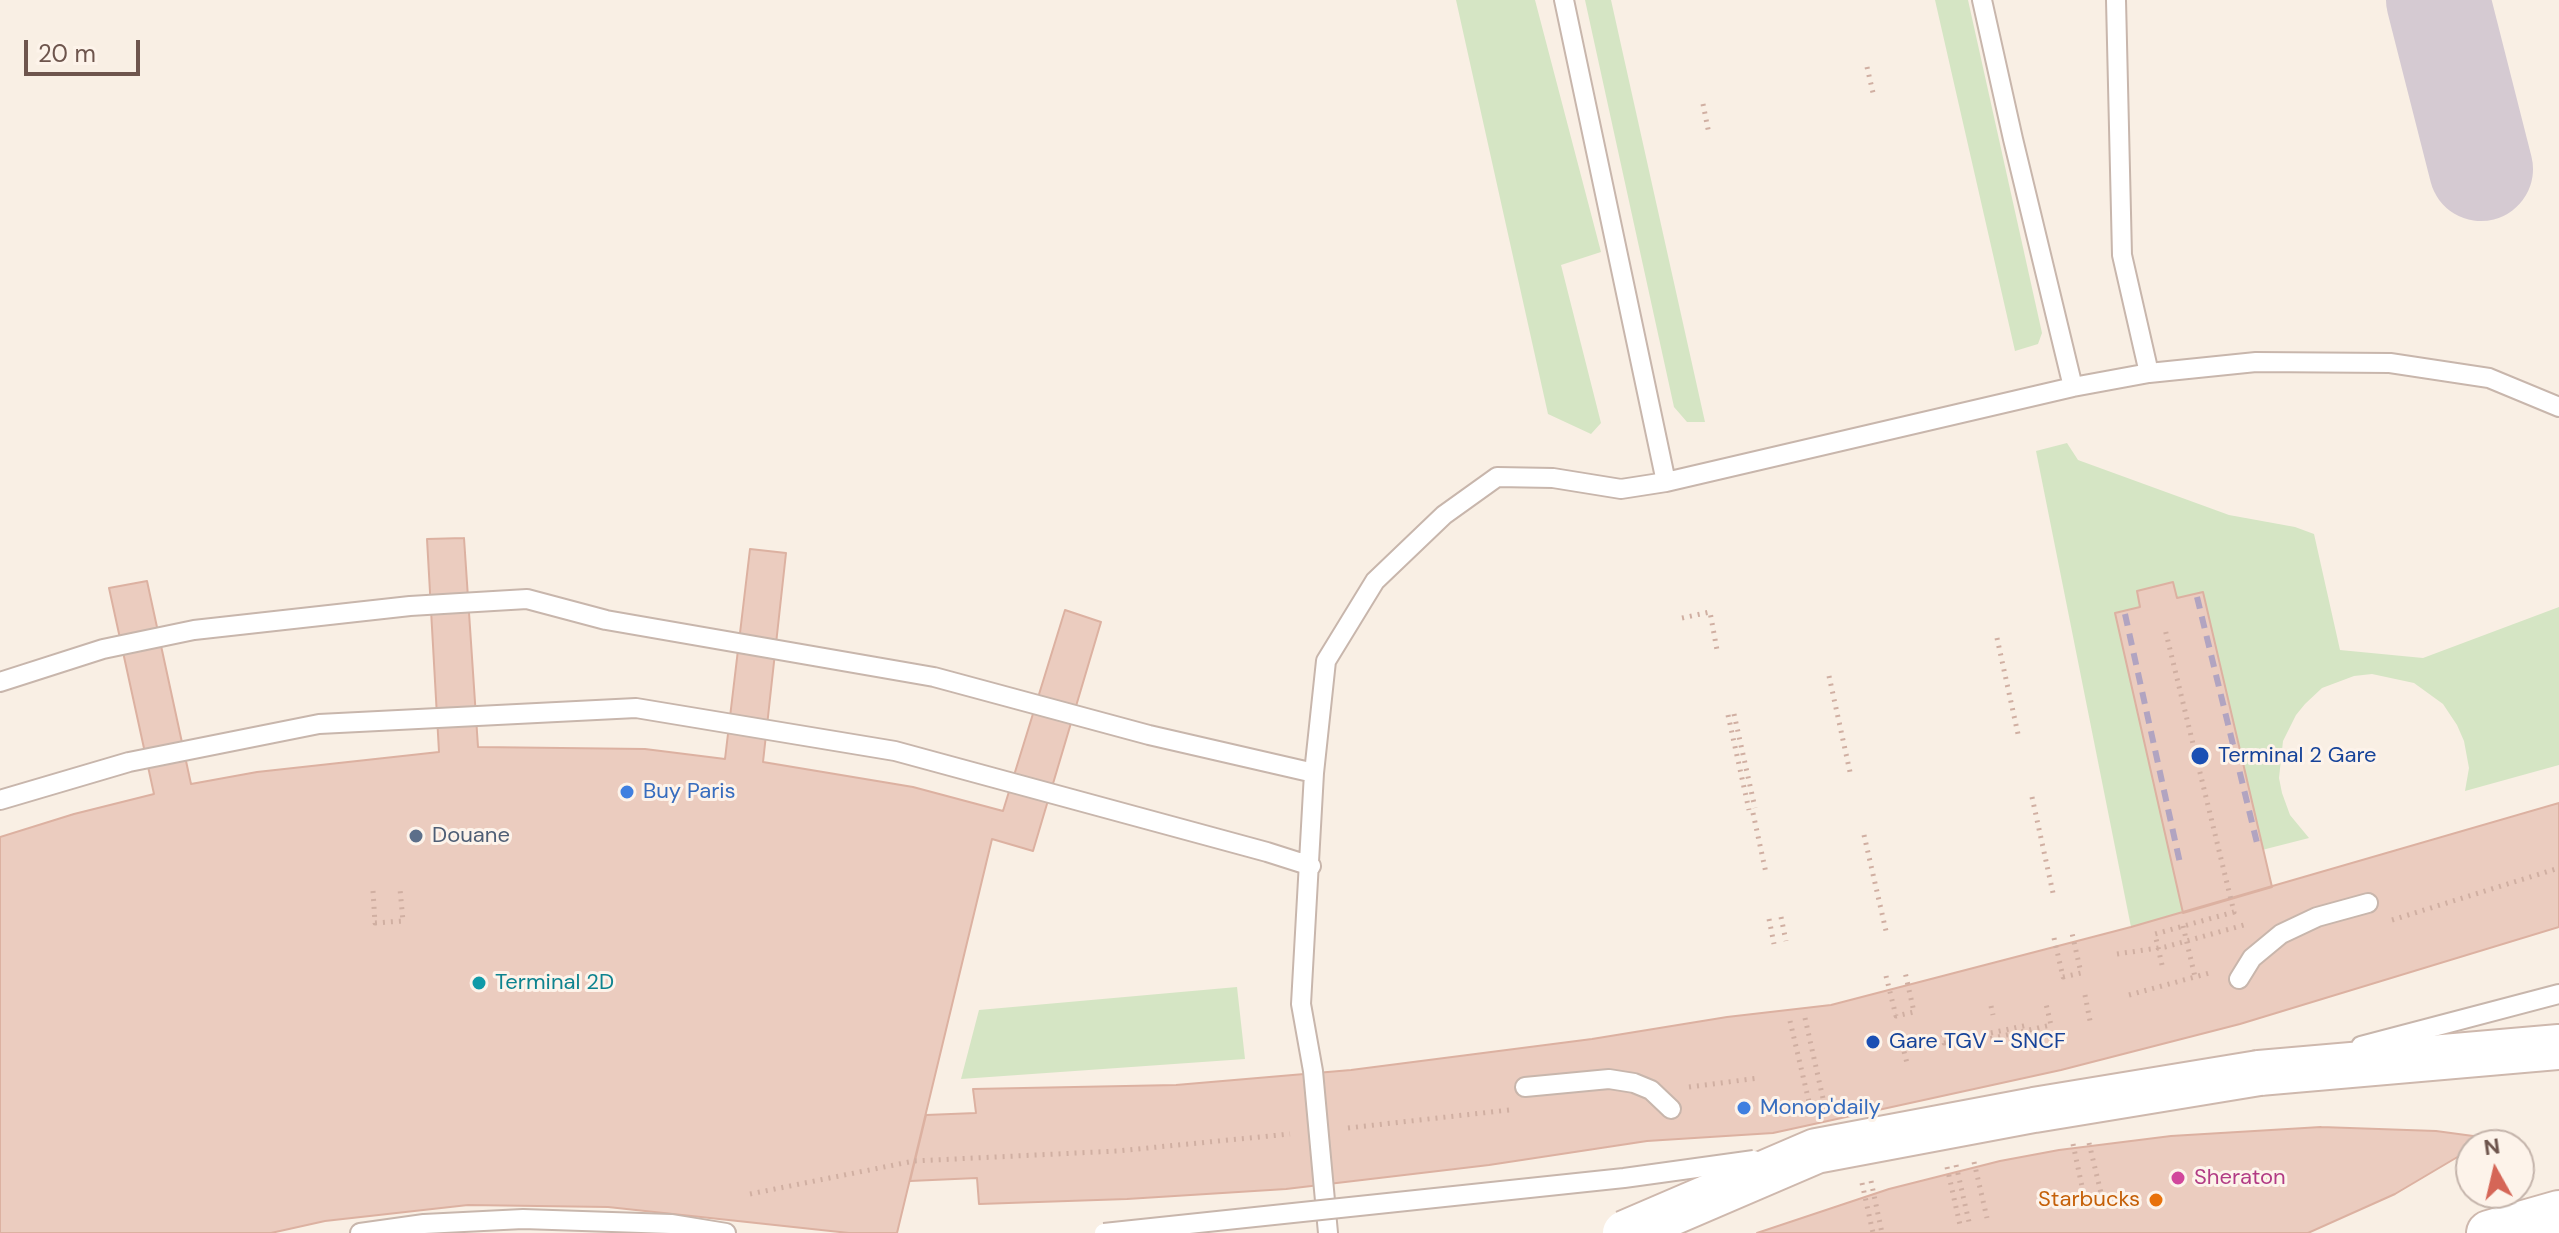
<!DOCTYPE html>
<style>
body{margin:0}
#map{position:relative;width:2559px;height:1233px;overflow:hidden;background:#f9efe4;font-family:"DM Sans",sans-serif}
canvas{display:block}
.north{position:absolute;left:2455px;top:1129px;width:80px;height:80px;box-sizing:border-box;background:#fdf3ea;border:2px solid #c4b4ab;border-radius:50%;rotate:352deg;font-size:22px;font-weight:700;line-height:32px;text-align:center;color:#6e554d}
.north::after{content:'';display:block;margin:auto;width:28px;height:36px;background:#d56657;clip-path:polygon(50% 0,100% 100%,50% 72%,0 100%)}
.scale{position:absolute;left:24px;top:40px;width:116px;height:36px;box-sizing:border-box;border:4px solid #6e554d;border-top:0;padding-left:10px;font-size:24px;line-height:28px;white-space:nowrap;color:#6e554d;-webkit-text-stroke:6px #fdf3ea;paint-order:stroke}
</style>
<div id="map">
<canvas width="2559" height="1233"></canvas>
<div class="north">N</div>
<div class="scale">20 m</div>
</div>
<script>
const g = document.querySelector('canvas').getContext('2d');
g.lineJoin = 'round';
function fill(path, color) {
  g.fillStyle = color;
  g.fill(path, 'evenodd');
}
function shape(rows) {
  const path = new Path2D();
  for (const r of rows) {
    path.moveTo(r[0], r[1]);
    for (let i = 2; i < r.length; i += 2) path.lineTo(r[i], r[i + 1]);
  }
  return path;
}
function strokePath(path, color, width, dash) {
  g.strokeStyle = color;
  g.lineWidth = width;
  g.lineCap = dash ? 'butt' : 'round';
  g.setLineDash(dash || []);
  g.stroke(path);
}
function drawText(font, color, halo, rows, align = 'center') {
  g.font = font + ' "DM Sans",sans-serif';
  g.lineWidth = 6;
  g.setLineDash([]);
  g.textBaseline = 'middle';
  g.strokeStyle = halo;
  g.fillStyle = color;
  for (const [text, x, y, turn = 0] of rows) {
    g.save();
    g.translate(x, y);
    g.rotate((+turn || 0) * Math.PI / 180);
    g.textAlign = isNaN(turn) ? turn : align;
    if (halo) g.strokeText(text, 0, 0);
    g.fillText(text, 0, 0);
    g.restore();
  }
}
fill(shape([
 [1456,0,1535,0,1601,252,1561,265,1601,423,1591,434,1548,414],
 [1585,0,1611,0,1705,422,1687,422,1674,407],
 [1935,0,1968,0,2042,333,2038,344,2015,351],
 [2067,443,2078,460,2229,515,2295,527,2314,534,2340,650,2423,658,2559,607,2559,765,2465,791,2469,768,2464,741,2457,725,2443,704,2414,683,2372,674,2354,676,2322,688,2305,704,2296,715,2283,741,2279,778,2282,793,2290,815,2309,838,2262,850,2203,592,2177,598,2172,582,2137,591,2140,607,2115,613,2183,913,2131,927,2036,451],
 [1237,987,1245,1059,961,1079,979,1010]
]), '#d5e5c4');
strokePath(shape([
 [2438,0,2481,169]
]), '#d5cad2', 104);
const building = shape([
 [464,538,478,747,645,749,725,759,750,549,786,553,763,762,913,787,1003,811,1065,610,1101,622,1033,851,992,839,897,1233,849,1233,608,1207,468,1205,325,1221,271,1233,0,1233,0,837,74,814,154,794,109,588,147,581,191,784,257,772,439,752,427,539,464,538],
 [2173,582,2177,598,2203,592,2272,887,2183,913,2115,613,2140,607,2137,591,2173,582],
 [2559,803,2559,927,2240,1024,2061,1070,1773,1133,1647,1141,1489,1165,1286,1189,1127,1199,979,1204,977,1178,910,1181,926,1115,976,1113,973,1089,1176,1085,1351,1070,1592,1039,1727,1017,1831,1005,2131,927,2559,803],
 [2321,1127,2436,1131,2488,1138,2478,1145,2471,1145,2471,1149,2395,1194,2308,1233,1757,1233,1889,1189,2000,1161,2059,1150,2171,1136,2321,1127]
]);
fill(building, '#ebccbf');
strokePath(building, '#dcb1a1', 2);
const lane = shape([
 [1564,0,1666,482],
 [1982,0,2013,139,2073,387],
 [2116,0,2122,255,2149,373],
 [0,682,103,649,194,630,410,606,527,599,606,620,934,677,1149,735,1314,773],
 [0,800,129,762,319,724,636,708,895,751,1267,852,1311,866],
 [2239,979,2252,958,2281,934,2317,917,2368,903],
 [2361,1046,2559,994],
 [1525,1087,1609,1079,1634,1083,1651,1090,1671,1109],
 [360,1233,424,1224,523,1219,671,1224,726,1233],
 [1328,1233,1313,1071,1301,1004,1314,773,1326,661,1375,581,1444,515,1497,477,1553,478,1621,489,1666,482,2073,387,2149,373,2256,362,2390,363,2489,378,2559,407]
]);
const secondary = shape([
 [2259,1073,2559,1047],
 [2489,1233,2559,1213]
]);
strokePath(lane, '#c8b6ac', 22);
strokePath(secondary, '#ceb8ad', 48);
strokePath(shape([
 [1867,67,1874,97],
 [1703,104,1709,134],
 [1682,618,1710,612,1717,650],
 [1997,638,2018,734],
 [1829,676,1850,772],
 [1734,714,1755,808],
 [1728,715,1749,810],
 [2032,797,2053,893],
 [1753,813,1766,873],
 [1864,835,1886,931],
 [373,891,375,923,403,921,400,889],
 [1781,917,1786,941],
 [1769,919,1774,944],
 [2392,920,2559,868],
 [2183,926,2195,977],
 [2054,938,2063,977,2081,973,2072,933],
 [2117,954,2165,947,2244,925],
 [2162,965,2155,934,2234,912,2165,629],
 [1886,976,1896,1016,1914,1012,1905,972],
 [2085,995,2091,1026],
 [2129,995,2213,972],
 [1991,1006,1993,1015],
 [1805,1018,1824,1103],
 [1790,1021,1810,1106],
 [1943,1035,1944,1043,2028,1025],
 [1902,1044,1908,1067],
 [1967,1044,2051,1025,2046,1004],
 [1689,1087,1759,1078],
 [1348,1128,1509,1110],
 [2089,1143,2101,1193],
 [2073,1144,2084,1196],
 [1974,1162,1987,1218],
 [1956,1165,1969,1222],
 [1947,1167,1960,1225],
 [1871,1181,1882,1233],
 [1862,1183,1873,1233],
 [750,1194,914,1161,1117,1151,1290,1134]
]), '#d0afa2', 5, [2, 6]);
strokePath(lane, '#fff', 18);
strokePath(secondary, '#fff', 44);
strokePath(shape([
 [2197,597,2257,843],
 [2125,614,2180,863]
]), '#b1a4c1', 6, [12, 8]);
const laneBridge = shape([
 [1104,1233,1624,1178,1754,1160]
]);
const secondaryBridge = shape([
 [1625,1233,1816,1151,2034,1110,2259,1073]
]);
strokePath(laneBridge, '#c8b6ac', 22, []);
strokePath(secondaryBridge, '#ceb8ad', 48, []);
strokePath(laneBridge, '#fff', 18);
strokePath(secondaryBridge, '#fff', 44);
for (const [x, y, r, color] of [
 [2200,756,10,"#1a4fb4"],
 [627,792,8,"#3f7fe0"],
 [416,836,8,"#5c6f8a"],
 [479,983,8,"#0f9aa8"],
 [1873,1042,8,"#1a4fb4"],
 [1744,1108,8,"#3f7fe0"],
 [2178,1178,8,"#d1479c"],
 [2156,1200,8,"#e8710a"]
]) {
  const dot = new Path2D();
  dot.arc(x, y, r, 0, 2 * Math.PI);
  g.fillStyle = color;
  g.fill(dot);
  strokePath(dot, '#fdf3ea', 3);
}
drawText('22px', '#164399', '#fdf3ea', [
 ["Terminal 2 Gare",2218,756],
 ["Gare TGV - SNCF",1889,1042]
], 'left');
drawText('22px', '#366cbe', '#fdf3ea', [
 ["Buy Paris",643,792],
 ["Monop'daily",1760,1108]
], 'left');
drawText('22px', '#4e5e75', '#fdf3ea', [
 ["Douane",432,836]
], 'left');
drawText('22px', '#0d838f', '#fdf3ea', [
 ["Terminal 2D",495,983]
], 'left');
drawText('22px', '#b23c85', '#fdf3ea', [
 ["Sheraton",2194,1178]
], 'left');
drawText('22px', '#c56008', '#fdf3ea', [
 ["Starbucks",2140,1200]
], 'right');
</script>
